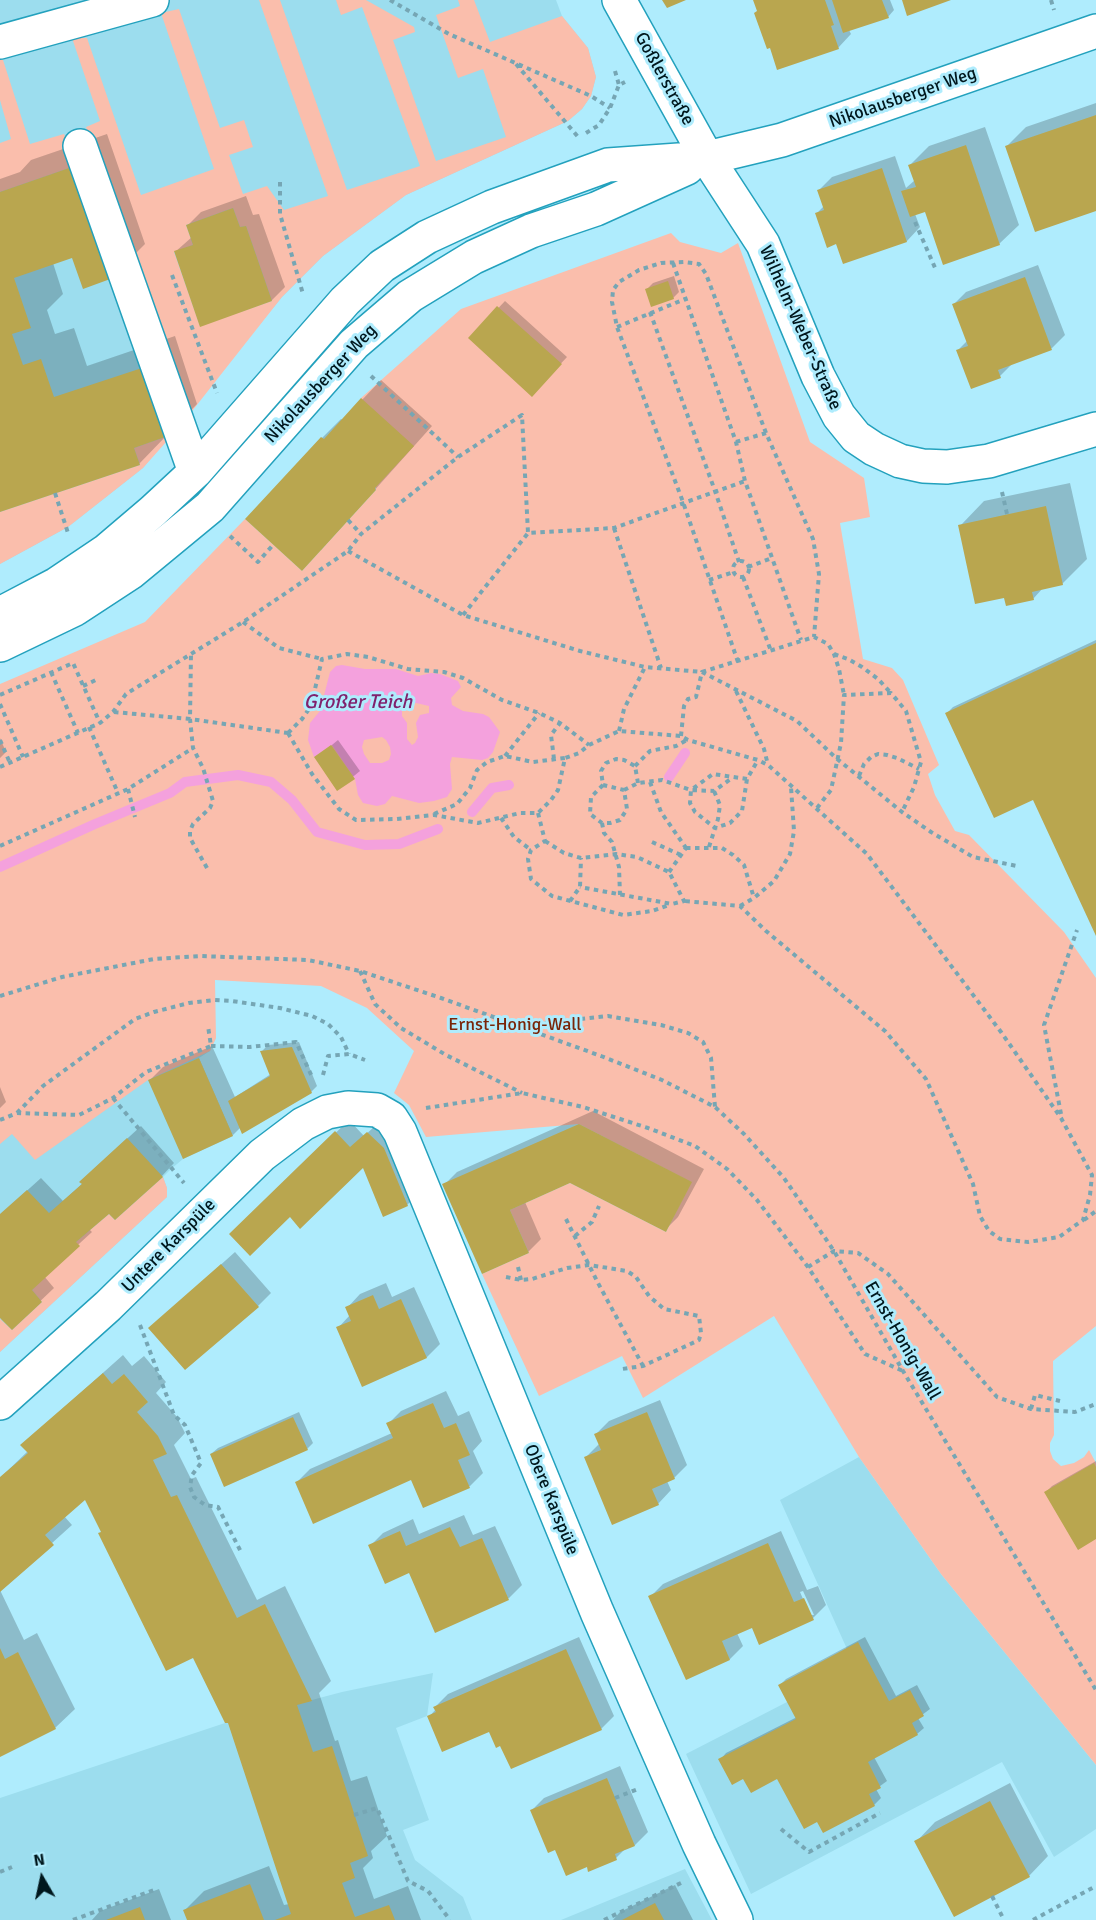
<!DOCTYPE html>
<meta charset="utf-8">
<style>
body{margin:0}
#map{position:relative;width:1096px;height:1920px;overflow:hidden;background:#afecfd;font-family:Signika,sans-serif}
canvas{display:block}
.north{position:absolute;left:12px;top:1848px;width:60px;height:60px;-webkit-text-stroke:4px #afecfd;paint-order:stroke;rotate:351deg;font-size:16px;font-weight:700;line-height:24px;text-align:center;color:#00171d}
.north::after{content:'';display:block;margin:auto;width:21px;height:27px;background:#00171d;clip-path:polygon(50% 0,100% 100%,50% 72%,0 100%)}
</style>
<div id="map">
<canvas width="1096" height="1920"></canvas>
<div class="north">N</div>
</div>
<script>
const g = document.querySelector('canvas').getContext('2d');
g.lineJoin = 'round';
function fill(path, color) {
  g.fillStyle = color;
  g.fill(path, 'evenodd');
}
function shape(rows) {
  const path = new Path2D();
  for (const r of rows) {
    if (r.length === 3) {
      path.moveTo(r[0] + r[2], r[1]);
      path.arc(r[0], r[1], r[2], 0, 2 * Math.PI);
      continue;
    }
    path.moveTo(r[0], r[1]);
    for (let i = 2; i < r.length; i += 2) path.lineTo(r[i], r[i + 1]);
  }
  return path;
}
function strokePath(path, color, width, dash) {
  g.strokeStyle = color;
  g.lineWidth = width;
  g.lineCap = dash ? 'butt' : 'round';
  g.setLineDash(dash || []);
  g.stroke(path);
}
function drawText(font, color, halo, rows, align = 'center') {
  g.font = font + ' Signika,sans-serif';
  g.lineWidth = 6;
  g.setLineDash([]);
  g.textBaseline = 'middle';
  g.strokeStyle = halo;
  g.fillStyle = color;
  for (const [text, x, y, turn = 0] of rows) {
    g.save();
    g.translate(x, y);
    g.rotate((+turn || 0) * Math.PI / 180);
    g.textAlign = isNaN(turn) ? turn : align;
    if (halo) g.strokeText(text, 0, 0);
    g.fillText(text, 0, 0);
    g.restore();
  }
}
fill(shape([
 [0,0,556,0,562,16,588,48,596,77,591,96,582,109,568,121,406,195,323,256,282,297,143,468,68,527,0,564],
 [0,1021,216,1038,210,1051,199,1058,233,1136,183,1159,171,1169,163,1177,167,1188,167,1197,0,1352],
 [859,1457,941,1574,1096,1765,1096,1829,1054,1857,1002,1762,751,1894,686,1754,787,1702,847,1649,780,1500],
 [433,1673,427,1716,396,1728,429,1820,403,1830,415,1860,463,1897,472,1920,0,1920,0,1798,225,1723,342,1692],
 [685,1869,712,1920,561,1920]
]), '#9cddee');
fill(shape([
 [259,0,280,0,347,190,420,166,362,7,341,15,336,0,366,0,414,27,415,32,393,40,436,161,506,137,483,69,458,78,436,15,460,6,458,0,474,0,490,42,562,16,588,48,596,77,591,96,582,109,568,121,406,195,323,256,282,297,189,415,185,411,86,127,100,121,72,38,87,38,141,195,214,169,161,13,179,9,220,128,244,120,253,147,229,155,243,194,267,186,284,210,328,196],
 [233,208,240,227,246,226,272,301,200,326,174,252,193,245,186,225],
 [0,59,3,60,30,144,64,134,75,166,0,192,0,143,11,139,0,100],
 [671,233,680,242,721,253,738,243,810,442,864,478,870,517,840,523,863,659,892,668,903,680,939,765,928,774,935,795,955,831,969,835,1064,932,1096,978,1096,1326,1053,1361,1054,1435,1050,1443,1050,1451,1053,1459,1061,1466,1074,1463,1084,1457,1089,1450,1096,1463,1096,1765,941,1574,859,1457,774,1316,643,1398,622,1356,539,1396,482,1274,529,1253,510,1210,570,1183,666,1232,691,1182,579,1124,426,1137,409,1105,394,1093,414,1051,367,1008,321,986,215,980,216,1038,210,1051,148,1080,35,1160,12,1134,0,1144,0,684,145,622,245,519,302,571,376,490,361,398,461,309],
 [165,437,167,441,143,468,68,527,0,564,0,512,140,465,134,448],
 [163,1177,167,1188,167,1197,0,1352,0,1319,12,1330,42,1302,32,1290,76,1242,109,1214,115,1220]
]), '#fabeac');
fill(shape([
 [342,665,365,669,396,669,418,676,431,673,440,674,458,681,461,687,451,698,452,705,463,711,483,714,489,717,500,732,493,752,488,758,482,760,452,757,450,764,452,789,447,797,434,801,419,803,392,796,385,804,377,806,363,803,358,795,355,779,332,745,314,757,308,740,310,723,320,711,330,672,336,666],
 [416,703,429,706,429,713,420,715,416,723,418,737,415,743,412,745,407,739,407,723,402,716,402,708,404,704],
 [382,737,386,740,390,747,391,754,389,760,382,763,370,763,364,754,362,747,364,740]
]), '#f4a1dd');
fill(shape([
 [755,0,890,0,894,10,888,17,849,30,851,34,838,48,758,10],
 [1096,103,1096,209,1007,146,1026,127],
 [985,127,1019,225,999,244,926,210,915,214,920,227,907,241,844,263,837,243,817,213,824,206,819,190,832,177,895,156,906,188,915,180,910,165,929,146],
 [107,134,145,244,112,277,73,256,53,263,63,294,47,310,55,334,74,328,87,366,175,336,197,404,139,464,0,510,0,179,20,172,31,160],
 [246,196,253,215,259,214,285,287,272,300,201,325,175,252,192,237,188,225,201,212],
 [1038,265,1065,335,1052,348,1014,362,1000,376,958,350,967,341,953,305,966,292],
 [674,276,679,292,673,298,647,289,653,283],
 [505,301,567,357,538,388,470,338],
 [381,380,432,426,321,550,322,438,341,419,343,420],
 [1070,483,1087,559,1062,584,1043,588,1033,599,1005,596,960,526,984,501],
 [1096,640,1096,932,1033,798,947,713,953,707],
 [0,738,6,752,0,758],
 [338,740,360,771,338,789,316,758],
 [299,1042,317,1086,311,1092,241,1127,233,1135,150,1080,163,1067,212,1046,235,1097,271,1074,262,1051,268,1045],
 [0,1087,6,1102,0,1108],
 [593,1111,704,1169,678,1217,665,1230,570,1181,525,1202,541,1239,528,1252,444,1185,457,1172],
 [349,1120,364,1136,374,1127,390,1142,413,1199,407,1205,364,1165,290,1215,244,1221],
 [141,1126,174,1163,162,1176,109,1212,89,1229,92,1232,44,1276,54,1288,12,1328,0,1317,0,1215,41,1178,63,1201,83,1183,94,1169],
 [235,1252,271,1293,258,1306,150,1328],
 [386,1283,392,1297,414,1287,440,1344,427,1357,363,1385,338,1328,350,1315,347,1308,360,1294],
 [123,1355,132,1366,144,1356,166,1382,156,1393,177,1417,185,1433,174,1445,191,1479,196,1477,257,1600,285,1586,331,1681,319,1693,335,1741,338,1740,351,1781,367,1776,387,1836,371,1851,373,1858,363,1868,374,1899,408,1886,421,1920,188,1920,185,1910,204,1891,269,1866,284,1905,289,1904,229,1721,193,1656,103,1531,86,1497,64,1516,72,1525,0,1590,24,1640,37,1633,75,1709,55,1728,0,1755,0,1478,28,1451,22,1445],
 [446,1391,458,1416,469,1411,482,1441,473,1451,483,1473,470,1486,424,1506,412,1478,297,1482,310,1469,392,1433,388,1424,401,1411],
 [660,1400,687,1465,674,1478,667,1481,671,1490,658,1504,586,1457,599,1444,596,1434,609,1421],
 [299,1412,313,1443,307,1449,211,1454,218,1448],
 [1096,1461,1096,1538,1046,1492,1052,1486],
 [464,1515,473,1535,495,1526,522,1585,509,1598,436,1631,410,1572,370,1546,383,1533,413,1519,419,1534],
 [781,1531,807,1590,818,1586,826,1605,813,1618,752,1626,737,1633,743,1646,730,1659,686,1678,650,1597,663,1584],
 [803,1591,814,1615,810,1615,800,1592],
 [579,1637,614,1716,601,1729,501,1744,489,1730,429,1717,436,1709,435,1707,448,1694],
 [865,1637,896,1696,917,1685,930,1709,918,1718,924,1728,917,1734,874,1757,887,1781,876,1789,881,1798,874,1805,823,1831,817,1820,778,1777,744,1777,720,1760,726,1753,797,1717,780,1685,786,1679],
 [620,1766,648,1832,635,1845,626,1848,616,1858,587,1865,531,1811,544,1798],
 [1010,1783,1048,1856,1029,1876,916,1842,935,1822],
 [675,1885,693,1920,613,1920,620,1912],
 [159,1889,171,1920,92,1920,100,1911]
]), '#0003');
strokePath(shape([
 [669,777,685,753],
 [472,812,492,788,509,785],
 [0,867,95,824,170,793,185,782,238,775,271,782,292,800,317,832,365,845,399,844,438,829]
]), '#f4a1dd', 10);
fill(shape([
 [662,0,686,0,667,8],
 [753,0,825,0,834,25,831,26,839,49,777,70,770,48,767,49,754,13,757,11],
 [832,0,882,0,889,18,843,33],
 [902,0,951,0,907,16],
 [1096,115,1096,211,1035,232,1005,146],
 [966,145,1000,245,943,265,925,212,910,217,901,191,916,187,908,165],
 [75,166,113,278,83,289,72,258,14,278,31,328,12,334,23,365,41,359,54,397,142,368,165,437,134,448,140,465,0,512,0,192],
 [882,168,907,242,843,264,836,244,827,248,815,213,824,210,817,190],
 [233,208,240,227,246,226,272,301,200,327,174,251,193,245,186,225],
 [1025,277,1052,350,998,370,1001,378,971,389,956,350,968,346,952,304],
 [668,281,674,299,651,307,645,289],
 [497,306,562,364,532,397,468,338],
 [361,398,414,446,375,488,376,490,302,571,245,519,321,437,324,439],
 [1046,506,1063,585,1032,592,1034,600,1006,606,1004,598,975,604,958,525],
 [1096,643,1096,936,1033,800,994,818,945,713],
 [331,745,355,779,337,791,314,757],
 [292,1047,312,1093,242,1134,228,1101,270,1076,260,1051],
 [199,1058,233,1136,183,1159,148,1080],
 [579,1124,692,1182,666,1232,570,1183,510,1210,529,1253,482,1274,442,1184],
 [335,1131,350,1147,367,1132,384,1148,408,1206,383,1217,363,1168,300,1229,290,1217,250,1256,229,1234],
 [127,1138,163,1177,115,1220,109,1214,76,1242,80,1246,32,1290,42,1302,12,1330,0,1318,0,1214,27,1190,49,1213,82,1184,79,1182],
 [221,1264,259,1307,185,1370,148,1328],
 [373,1295,379,1309,401,1299,427,1358,362,1387,336,1327,351,1321,345,1307],
 [103,1373,112,1384,124,1374,148,1402,137,1412,158,1436,167,1454,153,1460,171,1497,177,1495,237,1618,265,1604,312,1701,297,1705,313,1752,332,1746,368,1856,350,1863,355,1878,342,1883,355,1917,389,1905,395,1920,275,1920,291,1914,228,1723,225,1723,193,1658,166,1671,98,1533,101,1532,85,1500,45,1535,54,1545,0,1592,0,1477,28,1453,20,1445],
 [433,1403,444,1428,456,1423,470,1455,458,1460,470,1488,423,1508,411,1480,313,1524,295,1482,393,1438,386,1423],
 [647,1412,675,1479,652,1489,659,1505,612,1525,584,1457,601,1450,594,1434],
 [293,1417,308,1450,224,1487,210,1454],
 [1094,1463,1096,1467,1096,1539,1078,1550,1044,1492],
 [450,1527,460,1547,482,1538,509,1600,435,1633,409,1573,385,1584,368,1545,400,1531,406,1546],
 [768,1543,794,1602,804,1598,814,1620,759,1645,752,1628,722,1641,730,1660,686,1680,648,1596],
 [858,1642,889,1701,910,1690,924,1716,912,1723,918,1735,868,1762,881,1788,869,1794,875,1806,823,1833,817,1822,804,1829,777,1779,751,1793,743,1779,732,1785,718,1759,796,1719,778,1685],
 [0,1648,5,1659,18,1652,56,1729,0,1757],
 [566,1649,602,1730,511,1769,500,1746,496,1748,489,1732,442,1752,427,1716,436,1712,433,1707],
 [607,1778,635,1846,615,1854,617,1860,588,1872,587,1867,566,1876,555,1850,548,1853,530,1810],
 [990,1801,1030,1877,954,1917,914,1841],
 [250,1884,264,1920,187,1920,183,1910],
 [655,1903,664,1920,622,1920],
 [140,1907,145,1920,106,1920]
]), '#b9a64f');
const minor = shape([
 [619,0,707,158,763,244,818,376,839,416,856,437,874,449,900,461,923,466,947,467,989,461,1096,429],
 [0,42,152,0],
 [80,146,195,472],
 [0,614,57,584,106,551,153,511,195,472,345,301,382,266,427,237,492,207,608,165,707,158,782,140,1096,31],
 [0,645,75,609,130,573,210,507,354,344,410,296,474,257,531,231,596,209,687,168],
 [0,1403,108,1306,262,1155,303,1124,327,1112,348,1108,377,1110,391,1118,400,1132,597,1612,699,1844,736,1920]
]);
strokePath(minor, '#23a1bd', 36);
strokePath(shape([
 [390,0,449,34,591,96,610,108],
 [1051,0,1054,10],
 [516,64,579,138],
 [615,71,619,85],
 [586,133,599,125,610,108,619,85,625,82],
 [280,182,280,214,303,294],
 [915,222,936,270],
 [673,263,736,442,745,481,801,640],
 [172,275,217,393],
 [650,312,715,491,739,562],
 [617,327,685,299],
 [371,376,458,457],
 [736,442,766,433],
 [1002,492,1007,514],
 [55,493,68,533],
 [348,520,361,534],
 [614,528,661,668],
 [230,536,258,562,273,545],
 [348,551,463,615,580,651,645,667,702,672,797,721,836,758,902,812,931,832,973,857,1017,866],
 [741,569,8],
 [748,567,772,558],
 [743,577,771,651],
 [709,580,734,572],
 [463,615,528,533,614,528,745,481],
 [243,622,279,648,322,659],
 [834,654,848,659,862,667,878,679,890,692],
 [738,662,683,502,617,327,612,302,613,290,619,282,639,270,661,263,684,262,699,264,706,274,766,433,813,539,819,574,814,637],
 [51,672,78,733],
 [83,686,98,679],
 [736,691,764,749,768,765],
 [0,695,73,663,100,723],
 [0,704,23,757],
 [114,712,190,719,191,654],
 [89,727,118,793],
 [619,731,624,709,645,667],
 [288,733,312,774,339,809,356,820,397,819,434,815,478,823,520,813,538,813,551,800,558,790,565,758,579,753,589,745,619,731,681,736,688,740,758,760,768,765,867,854,1001,1032,1061,1118,1092,1175,1090,1195,1083,1220,1059,1237,1028,1242,1000,1239,989,1231,980,1216,973,1184,926,1079,885,1031,766,931,740,906,684,901],
 [288,733,302,719,311,706,322,659,347,654,368,657,408,669,444,672,463,678,502,700,539,713,560,723,589,745],
 [681,736,684,706,688,699,696,697,702,672,814,637,828,644,834,654,839,669,844,695],
 [0,740,10,763],
 [505,756,539,713],
 [554,759,551,735,560,723],
 [635,766,650,751,676,746,687,740],
 [0,767,100,723,113,712,126,694,243,622,348,551,361,534,458,457,522,415,528,533],
 [859,776,864,764,871,757,878,754,887,755,897,758,919,769],
 [747,779,713,774,691,790,690,803,695,812,715,828,730,823,742,811,747,779,758,760],
 [650,782,661,812,686,848],
 [603,785,591,797,590,814,602,823,610,823,620,820,627,809,624,790,603,785,601,771,606,763,616,759,624,760,635,766,638,783],
 [128,789,135,817],
 [624,790,638,783,662,780,691,790,714,791,732,778],
 [817,808,831,790,841,743,844,695,891,693,906,711,921,762,914,787,902,812],
 [538,813,545,841,531,850,528,859,531,879,552,896,623,915,652,911,669,905],
 [434,814,457,804,470,788,477,770,487,762,505,756,533,762,565,758],
 [501,818,514,837,531,850],
 [602,823,604,833,612,842,619,867,620,895],
 [545,841,564,853,581,858,616,854,637,857,669,872,684,901,672,904,580,887],
 [652,842,681,855],
 [0,846,128,789,193,748],
 [709,847,718,819,720,805,714,791],
 [686,848,722,848,733,855,744,865,754,898],
 [207,868,190,838,190,831,193,824,210,808,213,801,203,768,193,748,190,719,288,733],
 [669,872,686,848],
 [570,901,580,887,581,858],
 [740,906,754,898,774,881,790,854,794,831,791,787],
 [360,971,375,1004,401,1028,446,1055,522,1093],
 [0,996,62,977,154,959,200,956,308,960,360,971,441,998,601,1056,662,1080,715,1107,744,1134,784,1178,834,1251,903,1371,1096,1690],
 [518,1026,608,1016,661,1025,688,1033,703,1042,711,1058,715,1107],
 [211,1046,250,1047,296,1042,313,1079],
 [323,1075,328,1056,349,1054,365,1060],
 [113,1098,184,1183],
 [426,1108,522,1093,583,1107,648,1128,695,1146,727,1169,757,1200,808,1267,865,1354,903,1371],
 [17,1113,43,1086,135,1019,154,1012,189,1003,214,1000,232,1001,280,1008,312,1016,328,1024,341,1037,349,1054],
 [1061,1114,1044,1025,1077,930],
 [0,1120,17,1113,79,1115,113,1098,146,1072,211,1046,208,1026],
 [566,1219,598,1283,643,1366],
 [1084,1220,1096,1211],
 [575,1236,592,1222,599,1206],
 [518,1267,521,1280],
 [808,1267,834,1251,858,1253,888,1274,997,1397,1031,1409,1075,1412,1096,1404],
 [506,1277,521,1280,532,1279,567,1268,589,1265,627,1271,636,1277,649,1296,664,1309,699,1316,701,1333,699,1340,643,1366,622,1369],
 [140,1325,174,1415,185,1425,201,1463,192,1475,190,1487,194,1497,205,1505,218,1507,241,1552],
 [1031,1409,1035,1395,1060,1401],
 [615,1798,638,1789],
 [354,1815,377,1808,408,1881,428,1891,450,1920],
 [781,1829,809,1852,880,1813],
 [0,1872,12,1867],
 [992,1896,1004,1920],
 [73,1920,154,1890],
 [604,1920,681,1883],
 [1033,1920,1096,1886]
]), '#76a6b4', 4, [4.5, 4.5]);
strokePath(minor, '#fff', 33);
drawText('18px', '#00171d', '#afecfd', [
 ["Goßlerstraße",664,79,61],
 ["Nikolausberger Weg",903,98,-19],
 ["Wilhelm-Weber-Straße",800,328,66],
 ["Nikolausberger Weg",321,384,-47],
 ["Untere Karspüle",169,1246,-45],
 ["Ernst-Honig-Wall",902,1341,60],
 ["Obere Karspüle",551,1500,68]
]);
drawText('18px', '#792508', '#afecfd', [
 ["Ernst-Honig-Wall",515,1025]
]);
drawText('italic 20px', '#80226d', '#afecfd', [
 ["Großer Teich",358,703]
]);
</script>
